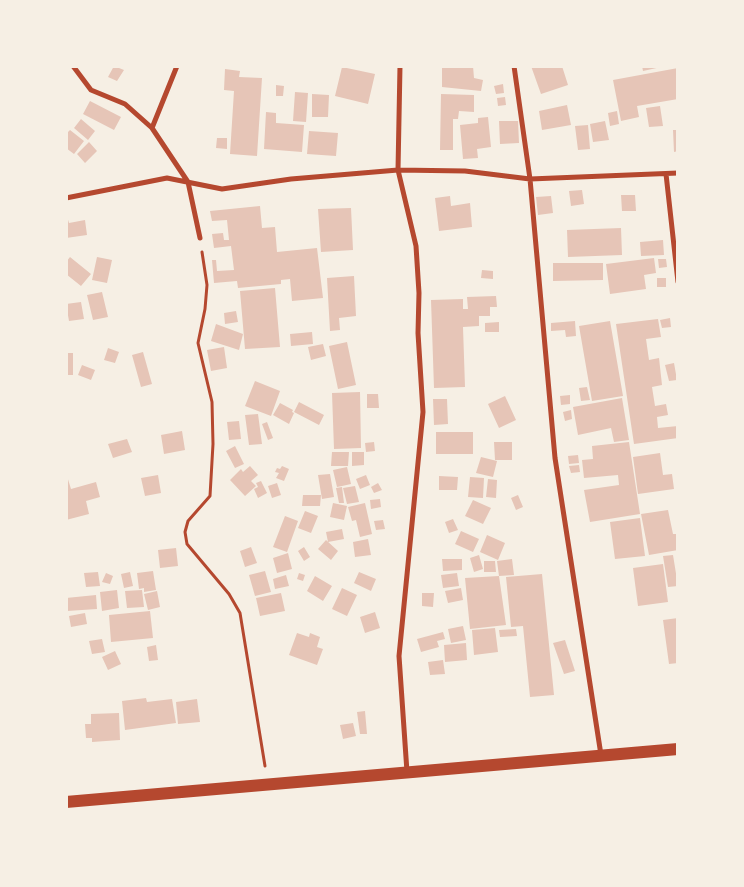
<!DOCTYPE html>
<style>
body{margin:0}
#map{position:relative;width:744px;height:887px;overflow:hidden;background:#f6efe4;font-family:Rubik,sans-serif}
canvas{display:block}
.frame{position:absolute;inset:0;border:68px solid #f6efe4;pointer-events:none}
</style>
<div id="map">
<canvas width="744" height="887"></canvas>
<div class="frame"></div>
</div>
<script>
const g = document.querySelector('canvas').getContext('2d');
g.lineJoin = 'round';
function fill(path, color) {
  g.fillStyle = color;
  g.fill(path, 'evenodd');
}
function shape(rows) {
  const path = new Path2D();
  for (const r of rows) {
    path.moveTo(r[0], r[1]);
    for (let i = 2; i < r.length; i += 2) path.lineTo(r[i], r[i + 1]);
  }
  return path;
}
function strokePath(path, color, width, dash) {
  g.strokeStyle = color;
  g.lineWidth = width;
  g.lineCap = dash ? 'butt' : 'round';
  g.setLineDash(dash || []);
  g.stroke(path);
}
fill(shape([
 [114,66,124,70,117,81,108,77],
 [442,66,473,66,474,78,483,80,481,91,442,87],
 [531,66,562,66,568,85,541,94],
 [642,66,661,66,661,67,643,71],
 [342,67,375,74,368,104,335,96],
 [678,68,678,99,637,106,639,117,621,121,613,80],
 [225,69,240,71,239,77,262,78,257,156,230,154,234,91,224,90],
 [503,84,504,93,496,94,494,86],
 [276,85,284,86,283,96,276,96],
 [295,92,308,93,306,122,293,121],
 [312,94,329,95,328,117,312,117],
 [441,94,474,95,474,112,459,111,458,119,453,119,453,150,440,150],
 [505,97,506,105,498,106,497,98],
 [90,101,121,117,114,130,83,114],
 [567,105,571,125,542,130,539,111],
 [660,106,663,126,649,127,646,108],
 [617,111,619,124,610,126,608,113],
 [266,112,276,113,276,123,304,125,302,152,264,149],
 [488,117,491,147,477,149,478,158,463,159,460,125,478,123,478,118],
 [81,119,95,131,88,140,74,128],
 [499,121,518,121,519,143,500,144],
 [605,121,609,140,593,142,590,124],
 [588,125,590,149,578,150,575,126],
 [70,130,84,141,74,154,66,148,66,134],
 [673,130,678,130,678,151,674,152],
 [309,131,338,133,336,156,307,154],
 [217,138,227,138,227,149,216,148],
 [89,142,97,151,85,163,77,154],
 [582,190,584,204,571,206,569,191],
 [621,195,635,195,636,211,622,211],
 [450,196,451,206,470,203,472,227,439,231,435,198],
 [551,196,553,213,538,215,536,197],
 [260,206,262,228,275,227,277,252,317,248,323,298,292,301,290,279,281,280,281,284,238,288,237,281,214,283,212,260,216,260,217,271,234,270,231,246,214,248,212,234,223,233,224,240,229,240,227,220,212,221,210,211],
 [351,208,353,250,321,252,318,209],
 [66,213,69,223,85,220,87,235,66,238],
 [621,228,622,255,568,257,567,230],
 [663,240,664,255,641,256,640,242],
 [70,257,91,274,81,286,66,274,66,262],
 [97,257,112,260,107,283,92,280],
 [654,258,656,273,644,275,646,289,610,294,606,264],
 [658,259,666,259,667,267,659,268],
 [553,263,603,263,603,280,553,281],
 [482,270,493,271,493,279,481,278],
 [354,276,356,316,339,318,340,330,330,331,327,278],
 [657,278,666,278,666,287,657,287],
 [275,288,280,347,245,349,240,291],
 [102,292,108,317,93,320,87,295],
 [496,296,497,307,490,307,490,316,479,316,479,326,463,327,465,387,434,388,431,300,463,299,463,309,468,309,467,297],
 [81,302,84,319,69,321,66,304],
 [236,311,238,322,225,324,224,313],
 [670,318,671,327,662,328,660,320],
 [658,319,661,337,646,339,649,360,659,358,662,385,652,387,655,406,666,404,668,415,657,417,658,428,678,426,678,438,634,444,616,324],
 [575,321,576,336,566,337,565,330,551,331,551,323],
 [610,321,623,396,592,401,579,326],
 [499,322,499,332,485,332,485,323],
 [216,324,243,334,239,350,211,341],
 [312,332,313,344,291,346,290,334],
 [347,342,356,385,338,389,329,346],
 [323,344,326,356,311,360,308,347],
 [224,347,227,368,211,371,207,350],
 [108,348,119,352,115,363,104,360],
 [143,352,152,384,141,387,132,355],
 [66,353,73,353,73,375,66,375],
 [674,363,677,380,669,381,665,365],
 [82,365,95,370,91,380,78,375],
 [255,381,280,391,271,416,245,406],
 [587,387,590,400,581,401,579,388],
 [360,392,361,448,334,449,332,393],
 [367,394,378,394,379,408,367,408],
 [570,395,570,404,561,405,560,396],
 [505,396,516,420,499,428,488,404],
 [622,398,629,440,614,442,611,428,578,435,573,407],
 [433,399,447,399,448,424,434,425],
 [299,402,324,415,319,425,294,412],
 [280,403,293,410,292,412,294,413,289,424,273,415],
 [571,410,572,419,565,421,563,412],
 [258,414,262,444,249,445,245,415],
 [239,421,241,439,229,440,227,422],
 [267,422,273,438,268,440,262,424],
 [182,431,185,450,164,454,161,435],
 [436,432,473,432,473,454,436,454],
 [127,439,132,452,113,458,108,444],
 [374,442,375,451,366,452,365,443],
 [494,442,512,442,512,460,495,460],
 [629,442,640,514,590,522,584,490,619,485,618,475,584,478,582,460,593,459,592,446],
 [235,446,244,464,235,468,226,451],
 [332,452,349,452,348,466,331,466],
 [352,452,364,452,364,465,352,466],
 [660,453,663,475,672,474,674,489,638,494,633,457],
 [578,455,579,463,569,464,568,456],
 [481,457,497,461,493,477,476,473],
 [579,465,580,472,571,473,569,466],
 [250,466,258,475,251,481,256,486,245,496,230,480,241,469,243,472],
 [282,466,289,469,284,481,276,478,279,473,275,472,277,468,280,469],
 [347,467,351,484,342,486,342,483,342,486,337,487,333,470],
 [66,473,71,489,96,482,100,497,86,501,89,514,66,520],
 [330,474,334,497,322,499,318,475],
 [158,475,161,493,145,496,141,478],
 [366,475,370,485,360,489,356,479],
 [439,476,458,477,457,490,439,490],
 [470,477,484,478,483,498,468,497],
 [488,479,497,480,496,498,486,497],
 [261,481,267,493,258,498,254,489,258,487,256,483],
 [277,483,281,495,272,498,268,486],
 [378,483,382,490,374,493,371,487],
 [355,486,359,502,347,504,343,488],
 [342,487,344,503,339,503,336,488],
 [303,495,321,495,320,506,302,506],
 [518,495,523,507,516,510,511,498],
 [380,499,381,507,371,509,370,500],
 [473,500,491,508,483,524,465,516],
 [333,503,347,506,344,520,330,517],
 [365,503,372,534,360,537,356,520,352,521,348,507],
 [668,510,673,534,678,534,678,550,649,555,641,514],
 [305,511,318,516,311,533,298,528],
 [285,516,298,521,287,552,273,547],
 [640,518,645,556,615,559,610,522],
 [453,519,458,530,449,533,445,522],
 [383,520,385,529,376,530,374,521],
 [342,529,344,539,328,542,326,532],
 [461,531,479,539,473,552,455,544],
 [487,535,505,543,498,560,480,552],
 [368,539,371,555,355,557,353,542],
 [326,540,338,551,331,560,318,549],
 [251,547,257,563,245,567,240,551],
 [304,547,310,557,304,561,298,551],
 [176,548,178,566,160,568,158,550],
 [288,553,292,569,277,573,273,558],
 [479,555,483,569,474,572,470,558],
 [673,555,678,586,668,587,663,556],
 [442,559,462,559,462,570,443,571],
 [512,559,514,575,499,576,497,561],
 [484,561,495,561,496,572,484,572],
 [663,564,668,602,638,606,633,568],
 [153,571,156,590,144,592,144,588,139,589,137,573],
 [265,571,271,592,255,596,249,575],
 [98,572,100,586,86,587,84,573],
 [130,572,133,586,124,588,121,574],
 [359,572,376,579,371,591,354,583],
 [106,573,113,576,110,584,102,582],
 [299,573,305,575,303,581,297,579],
 [457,573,459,586,443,588,441,575],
 [542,574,554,695,530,697,523,626,511,627,506,577],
 [286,575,289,586,275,589,273,579],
 [315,576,332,586,323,601,307,591],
 [499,576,506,625,470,629,465,578],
 [342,588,357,595,347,616,332,609],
 [461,588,463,600,448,603,445,591],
 [117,590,119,608,102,611,100,592],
 [142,590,144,607,127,608,125,591],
 [157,591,160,607,148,610,144,594],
 [281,593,285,611,260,616,256,598],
 [422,593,434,593,433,607,422,606],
 [96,595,97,609,67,611,66,598],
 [150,611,153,638,111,642,109,615],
 [375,612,380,628,365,633,360,617],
 [85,613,87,624,71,627,69,616],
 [678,618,678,663,669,664,663,620],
 [463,626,466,640,451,643,448,629],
 [495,628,498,652,474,655,472,630],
 [516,629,517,636,500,637,499,630],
 [443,632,445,639,437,641,439,647,421,652,417,639],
 [297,633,309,637,310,633,320,637,317,647,323,649,317,665,289,655],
 [102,639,105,652,92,654,89,641],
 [565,640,575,671,564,674,553,643],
 [466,643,467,660,445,662,444,645],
 [156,645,158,660,149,661,147,647],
 [115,651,121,664,108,670,102,657],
 [443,660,445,674,430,675,428,662],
 [146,698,147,702,172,699,176,723,125,730,122,701],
 [197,699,200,722,178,724,176,702],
 [365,711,367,734,360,734,357,712],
 [119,713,120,740,92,742,92,738,86,738,85,724,91,724,91,714],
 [353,723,356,736,343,739,340,725]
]), '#e6c5b7');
strokePath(shape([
 [202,252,207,285,205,309,198,343,212,402,213,444,210,496,188,521,185,532,187,544,229,594,240,613,265,766]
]), '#b5482f', 3);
strokePath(shape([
 [73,66,91,90,125,104,152,128,188,182,200,238],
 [400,66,398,170,416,246,419,293,418,333,423,412,399,656,407,772],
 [514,66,530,179,555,458,601,755],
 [152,128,177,66],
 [666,174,678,282],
 [66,198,167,178,222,189,291,179,398,170,465,171,530,179,678,173]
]), '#b5482f', 5);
strokePath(shape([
 [66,802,678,749]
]), '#b5482f', 12);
</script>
